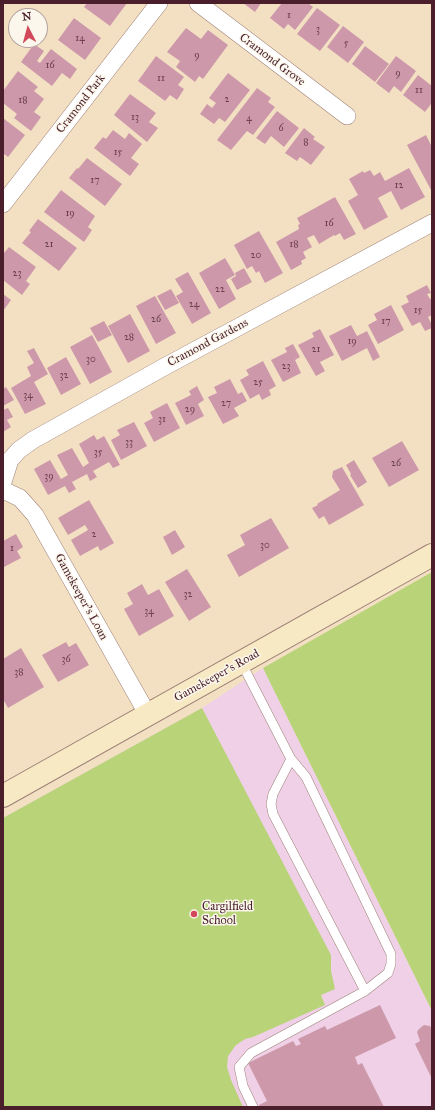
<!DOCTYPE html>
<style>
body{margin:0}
#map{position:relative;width:435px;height:1110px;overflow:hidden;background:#f3e0c3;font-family:"IM FELL Great Primer",serif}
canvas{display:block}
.frame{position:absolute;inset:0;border:4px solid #4a1f2b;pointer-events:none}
.north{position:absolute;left:8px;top:8px;width:40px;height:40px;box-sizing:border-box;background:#fbf7ec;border:1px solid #b4a19f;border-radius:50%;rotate:354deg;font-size:11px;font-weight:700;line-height:16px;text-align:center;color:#4a1f2b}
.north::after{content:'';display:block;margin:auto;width:14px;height:18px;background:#d1495b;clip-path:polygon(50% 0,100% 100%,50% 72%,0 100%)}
</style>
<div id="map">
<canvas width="435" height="1110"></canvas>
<div class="frame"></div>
<div class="north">N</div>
</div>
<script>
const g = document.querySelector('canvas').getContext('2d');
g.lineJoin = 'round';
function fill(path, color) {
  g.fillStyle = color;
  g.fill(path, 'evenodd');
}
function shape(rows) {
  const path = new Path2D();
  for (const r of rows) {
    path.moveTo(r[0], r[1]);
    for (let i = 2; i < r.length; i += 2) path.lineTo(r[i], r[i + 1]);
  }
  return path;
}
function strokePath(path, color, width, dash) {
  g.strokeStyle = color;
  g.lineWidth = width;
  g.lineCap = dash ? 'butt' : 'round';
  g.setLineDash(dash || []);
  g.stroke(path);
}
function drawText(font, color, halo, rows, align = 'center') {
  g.font = font + ' "IM FELL Great Primer",serif';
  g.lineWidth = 3;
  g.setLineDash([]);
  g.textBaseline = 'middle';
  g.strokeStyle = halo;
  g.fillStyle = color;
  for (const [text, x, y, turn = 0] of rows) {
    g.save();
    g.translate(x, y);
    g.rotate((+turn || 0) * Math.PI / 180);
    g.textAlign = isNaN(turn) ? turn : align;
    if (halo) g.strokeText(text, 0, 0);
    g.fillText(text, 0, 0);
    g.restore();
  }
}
fill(shape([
 [263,668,432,1011,432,1107,3,1107,3,818,202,708]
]), '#efd0e6');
fill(shape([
 [432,572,432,1011,263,668],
 [202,708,331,955,331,971,335,989,321,995,325,1005,253,1037,245,1039,236,1045,228,1056,227,1067,231,1080,243,1107,3,1107,3,818]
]), '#b8d378');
fill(shape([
 [87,3,127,3,110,26,84,7],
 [243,3,261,3,255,12],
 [282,3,308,3,313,7,295,30,288,24,284,29,270,18],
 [317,8,340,25,320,51,297,34],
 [74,18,101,38,85,60,58,40],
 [343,26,364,42,348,63,327,47],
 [186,28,201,39,208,30,228,45,203,79,199,76,195,82,176,67,180,61,167,52],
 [34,44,44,51,37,61,40,63,51,49,77,69,70,79,62,73,52,86,21,62],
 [365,46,389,64,375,82,352,64],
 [156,56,184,77,178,85,184,89,177,100,170,95,165,101,138,81],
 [396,56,416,71,401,92,394,86,389,93,376,83],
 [18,71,38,87,34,91,44,99,34,112,41,117,31,131,14,118,17,114,3,103,3,91],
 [228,73,250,90,225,122,219,118,214,124,200,114,207,104,212,108,216,103,209,98],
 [418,75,432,86,432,106,431,104,425,112,403,95],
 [257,88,271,98,268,102,275,107,253,135,247,131,231,150,217,140],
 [130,94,156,113,149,122,158,128,147,142,114,115],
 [277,111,299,128,284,147,271,136,265,144,256,138],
 [3,118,25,135,8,157,3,153],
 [304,128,315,137,313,139,325,147,311,165,300,157,297,161,285,153],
 [113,130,125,139,129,133,142,144,131,158,139,164,130,176,94,148,103,137,106,139],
 [426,135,432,147,432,190,431,190,407,145],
 [87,158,122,184,105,206,69,178,77,168,78,169],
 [409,168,425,197,401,210,391,191,378,198,388,217,364,230,348,201,358,195,349,179,363,171,364,173,370,170,374,176,380,172,385,181],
 [61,190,95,216,88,227,92,230,84,242,44,212],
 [335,197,356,234,344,240,340,233,335,236,334,235,319,244,314,235,307,238,312,247,303,252,306,258,301,261,302,264,291,270,276,242,299,229,298,225,300,224,297,218],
 [38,219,77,248,59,271,22,243,31,232,29,231],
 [259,231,283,273,265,283,259,271,256,273,252,266,247,269,234,245],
 [9,247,36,267,26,281,30,284,22,295,3,280,3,254],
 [225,258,235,275,226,280,236,299,219,309,199,273],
 [244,268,252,282,237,290,231,279,236,276,235,273],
 [188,272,211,313,192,324,176,296,183,292,175,279],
 [427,285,431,293,427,294,430,299,432,298,432,315,428,317,432,325,432,328,425,331,420,322,412,326,401,306,409,302,406,296],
 [171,289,179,303,165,310,157,296],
 [3,294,11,300,3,311],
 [155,296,176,333,156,344,136,306],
 [391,305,404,330,378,344,368,325,377,320,374,314],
 [130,314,150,351,128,363,108,326],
 [104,321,112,335,98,342,90,328],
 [351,325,357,336,367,331,380,357,373,361,367,348,342,361,329,336],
 [320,329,334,355,320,362,325,371,316,376,298,345,314,337,312,333],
 [92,335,112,372,90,384,70,347],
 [293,344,300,357,295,360,301,373,283,382,271,360,287,352,285,348],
 [34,348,48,374,34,382,46,404,25,414,11,388,31,376,27,367,34,363,27,351],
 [66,357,81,384,61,395,47,368],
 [263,361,276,386,269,390,271,395,262,400,259,394,250,399,240,380,249,375,246,370],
 [230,379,238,394,242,392,247,401,234,408,239,416,223,424,208,397,217,393,214,387],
 [197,386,204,400,198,404,204,416,186,425,175,403,191,395,189,391],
 [6,387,14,400,3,406,3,389],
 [167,403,180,428,154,442,144,423,153,418,150,412],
 [8,408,13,417,7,420,11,427,3,432,3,410],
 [134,422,147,446,121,460,111,440,120,435,117,430],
 [94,435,97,440,104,436,120,465,113,468,109,462,93,471,97,477,90,481,87,474,72,482,76,489,69,493,65,486,48,495,34,469,50,460,61,479,68,475,57,455,72,448,83,467,89,463,79,444],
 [402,441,419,470,389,487,372,458],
 [354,460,367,482,358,488,350,475,351,474,346,465],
 [342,467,364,505,329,525,324,516,319,519,312,508,318,505,317,504,340,490,332,477,333,471],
 [89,500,114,543,100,551,98,546,80,556,71,540,88,530,85,525,68,535,58,518],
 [271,518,289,548,239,577,227,555,245,545,240,535],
 [175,530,185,547,172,555,163,537],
 [16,534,23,547,17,551,21,558,4,567,3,565,3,541],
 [187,569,211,607,189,621,165,582],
 [142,584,148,595,159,589,174,616,139,636,124,609,133,604,127,593],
 [66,642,69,647,76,643,89,665,58,682,42,655],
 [21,648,44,687,8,708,3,699,3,659],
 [380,1005,396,1038,355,1057,358,1065,362,1063,384,1107,260,1107,259,1105,267,1101,248,1063,293,1041,296,1046,301,1044,298,1039,325,1026,327,1030],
 [424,1025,430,1026,432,1030,432,1079,415,1044,420,1041,417,1032,419,1029]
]), '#cd99aa');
const lane = shape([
 [241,662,291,759,306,777,391,954,391,964,388,973,365,991,251,1053,239,1067,243,1086,253,1107],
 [291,759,273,794,271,804,273,814,365,991]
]);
const street = shape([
 [198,3,347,116],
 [3,204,159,3],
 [3,482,10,460,19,450,33,440,164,367,432,223],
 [3,490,20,498,35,515,148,715]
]);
const secondary = shape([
 [3,796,432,555]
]);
strokePath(lane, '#9e8077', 10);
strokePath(street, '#9e8077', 18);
strokePath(secondary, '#9e8077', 24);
strokePath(lane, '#fff', 9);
strokePath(street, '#fff', 17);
strokePath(secondary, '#f7e9c3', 22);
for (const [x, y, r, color] of [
 [194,914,4,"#d1495b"]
]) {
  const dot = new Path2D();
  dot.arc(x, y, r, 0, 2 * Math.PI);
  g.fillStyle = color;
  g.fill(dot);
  strokePath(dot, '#fbf7ec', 1.5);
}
drawText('10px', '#6b3e4b', null, [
 ["1",289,16],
 ["3",318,30],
 ["14",80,39],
 ["5",346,44],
 ["9",197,56],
 ["16",50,66],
 ["9",398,74],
 ["11",161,79],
 ["11",419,91],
 ["2",227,100],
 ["18",23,101],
 ["13",135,118],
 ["4",249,119],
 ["6",281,129],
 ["8",306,143],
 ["15",118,153],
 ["17",95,181],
 ["12",399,186],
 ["19",70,214],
 ["16",329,224],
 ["21",49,245],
 ["18",294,245],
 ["20",256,256],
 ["23",17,274],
 ["22",220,290],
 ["24",194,305],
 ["15",418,311],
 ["26",156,320],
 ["17",386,322],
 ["28",129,338],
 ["19",352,342],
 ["21",316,350],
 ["30",91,360],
 ["23",286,367],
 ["32",64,376],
 ["25",258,383],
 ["34",28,396],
 ["27",226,404],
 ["29",190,410],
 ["31",162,420],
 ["33",129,443],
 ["35",98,453],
 ["26",396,464],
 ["39",49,477],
 ["2",94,535],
 ["30",265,546],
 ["1",12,549],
 ["32",188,595],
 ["34",149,612],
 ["36",66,660],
 ["38",19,673]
]);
drawText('12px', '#4a1f2b', '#fbf7ec', [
 ["Cramond Grove",272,60,37],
 ["Cramond Park",81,104,-52],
 ["Cramond Gardens",208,343,-28],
 ["Gamekeeper's Loan",81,597,61],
 ["Gamekeeper's Road",217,676,-29]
]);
drawText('12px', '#4a1f2b', '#fbf7ec', [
 ["Cargilfield",202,907],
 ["School",202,921]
], 'left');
</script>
